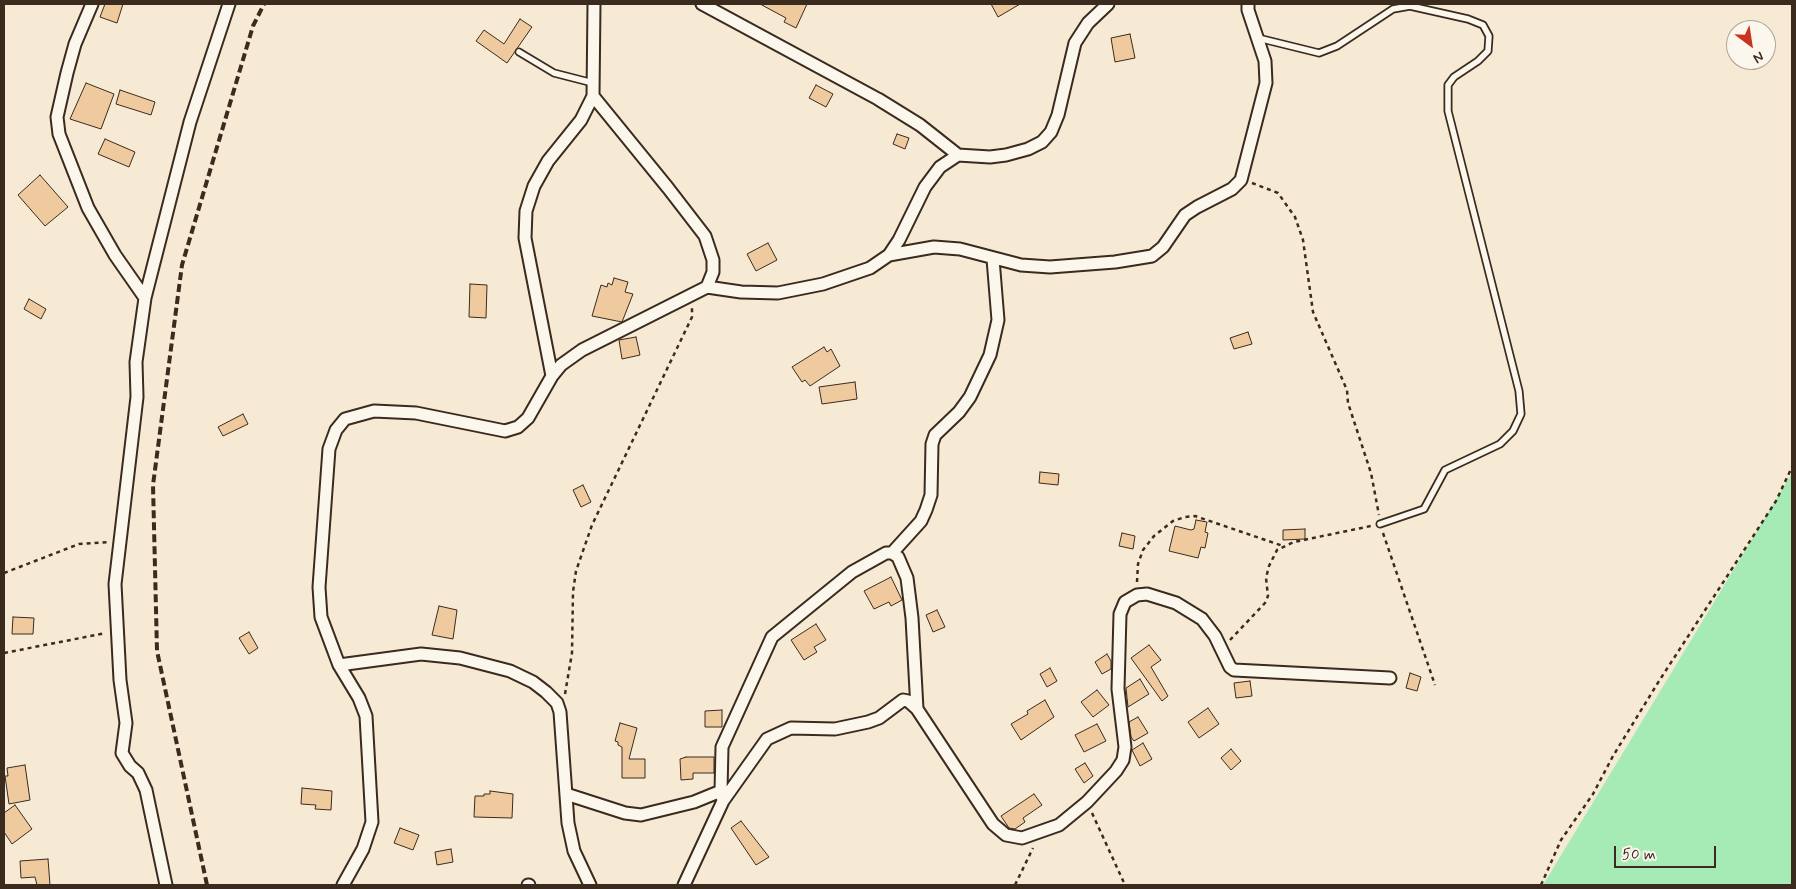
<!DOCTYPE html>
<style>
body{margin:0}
#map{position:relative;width:1796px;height:889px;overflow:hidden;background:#f7ead5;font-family:Mynerve,sans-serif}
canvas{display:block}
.frame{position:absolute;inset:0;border:5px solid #3b2a1e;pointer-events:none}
.north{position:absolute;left:1726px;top:20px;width:50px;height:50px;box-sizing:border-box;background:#fbf7ec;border:1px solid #aea59a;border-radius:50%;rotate:149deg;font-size:14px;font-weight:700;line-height:20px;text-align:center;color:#3b2a1e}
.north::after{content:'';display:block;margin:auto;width:18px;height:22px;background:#c8321e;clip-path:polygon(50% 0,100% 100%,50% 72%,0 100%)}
.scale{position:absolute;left:1614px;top:846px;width:102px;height:22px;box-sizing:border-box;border:2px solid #3b2a1e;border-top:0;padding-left:6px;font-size:15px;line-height:18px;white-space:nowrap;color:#3b2a1e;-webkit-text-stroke:4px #fbf7ec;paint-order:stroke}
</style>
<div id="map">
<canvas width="1796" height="889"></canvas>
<div class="frame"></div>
<div class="north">N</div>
<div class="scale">50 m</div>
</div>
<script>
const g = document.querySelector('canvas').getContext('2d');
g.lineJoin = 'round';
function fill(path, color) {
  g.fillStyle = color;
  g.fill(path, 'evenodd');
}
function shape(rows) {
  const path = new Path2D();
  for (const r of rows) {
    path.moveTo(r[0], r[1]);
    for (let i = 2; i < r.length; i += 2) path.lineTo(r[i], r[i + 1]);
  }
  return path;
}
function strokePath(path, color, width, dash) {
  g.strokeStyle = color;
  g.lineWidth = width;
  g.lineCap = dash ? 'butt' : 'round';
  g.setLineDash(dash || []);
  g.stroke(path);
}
fill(shape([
 [1792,473,1792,885,1543,885]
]), '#a6ebb6');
const building = shape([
 [105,4,123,4,117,23,100,17,105,4],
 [760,4,807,4,796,28,784,22,786,18,760,4],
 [991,4,1020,4,998,17,991,4],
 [520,19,532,27,507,63,476,41,484,30,504,44,520,19],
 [1130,34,1135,58,1115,62,1111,38,1130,34],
 [86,83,114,94,101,129,70,119,86,83],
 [816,85,833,94,826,107,809,98,816,85],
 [120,90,155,102,151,115,116,104,120,90],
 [897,134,909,138,905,149,893,144,897,134],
 [105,139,135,152,129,167,98,154,105,139],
 [40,175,68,207,45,226,18,195,40,175],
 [768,243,777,260,756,271,747,254,768,243],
 [614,278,628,282,625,292,633,294,622,322,592,316,601,285,607,287,608,283,612,285,614,278],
 [470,284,487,285,486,318,469,317,470,284],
 [29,299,46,309,41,319,24,309,29,299],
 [1248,332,1252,344,1234,349,1230,338,1248,332],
 [636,337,640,355,622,359,619,340,636,337],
 [824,347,827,352,831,349,840,366,810,386,805,380,802,382,792,367,824,347],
 [855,382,857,399,822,404,819,387,855,382],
 [243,414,248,424,223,436,218,427,243,414],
 [1040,472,1059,474,1058,485,1039,483,1040,472],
 [583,485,591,502,581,507,573,490,583,485],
 [1196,520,1207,522,1205,532,1208,533,1205,548,1201,547,1198,558,1169,551,1175,526,1191,530,1194,529,1196,520],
 [1305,529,1305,539,1283,540,1283,530,1305,529],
 [1122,533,1135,536,1133,549,1119,546,1122,533],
 [891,577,902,600,891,606,889,602,874,609,864,591,891,577],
 [439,606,457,610,453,639,432,635,439,606],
 [937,610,945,627,933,632,926,615,937,610],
 [13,617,34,618,33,634,12,634,13,617],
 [816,624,826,640,814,647,817,652,804,660,791,640,816,624],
 [249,632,258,648,249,654,239,638,249,632],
 [1149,645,1161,660,1151,667,1168,696,1162,701,1131,658,1149,645],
 [1107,654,1111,661,1111,669,1102,674,1095,662,1107,654],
 [1050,668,1057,681,1047,687,1040,674,1050,668],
 [1410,673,1421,677,1417,691,1406,688,1410,673],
 [1140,679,1149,694,1128,707,1126,688,1140,679],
 [1250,681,1252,696,1236,698,1234,683,1250,681],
 [1097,690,1109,705,1093,717,1081,702,1097,690],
 [1045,700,1054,717,1021,740,1011,724,1028,714,1027,711,1045,700],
 [1208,708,1219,724,1199,738,1188,722,1208,708],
 [722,710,722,727,705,727,705,711,722,710],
 [1138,717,1148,733,1134,741,1131,737,1129,722,1138,717],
 [620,723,637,728,629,759,645,759,645,778,622,778,622,747,618,745,618,742,615,741,620,723],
 [1097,724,1106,741,1084,752,1075,735,1097,724],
 [1143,743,1152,759,1140,766,1132,750,1143,743],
 [1231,749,1241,761,1231,770,1221,758,1231,749],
 [686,757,714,757,714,773,693,773,693,779,681,780,680,759,686,757],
 [1085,763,1093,776,1084,783,1075,769,1085,763],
 [25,765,30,800,9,804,5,776,8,776,7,768,25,765],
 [302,788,332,791,331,810,315,809,316,805,301,804,302,788],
 [490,791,513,794,512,818,474,817,475,796,484,796,484,794,490,794,490,791],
 [1034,794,1042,805,1023,818,1025,822,1015,829,1009,828,1001,816,1034,794],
 [15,805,32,829,12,844,4,832,4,813,15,805],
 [741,821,769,857,756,865,731,828,741,821],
 [400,828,419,835,413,850,394,843,400,828],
 [451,849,453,862,437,865,435,852,451,849],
 [48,859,50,885,37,885,35,877,21,878,20,861,48,859]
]);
fill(building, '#efca9f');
strokePath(building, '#3b2a1e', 1);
const lane = shape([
 [1258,38,1319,53,1337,46,1393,9,1410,6,1468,19,1483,25,1489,36,1488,51,1478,61,1454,77,1448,85,1448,111,1519,391,1521,414,1513,431,1500,444,1445,470,1424,509,1380,524],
 [519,52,554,73,593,83]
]);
const street = shape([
 [92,4,75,44,67,73,57,117,59,134,88,208,115,255,145,298],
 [702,4,878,99,920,125,958,155],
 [889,255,934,247,960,249,1021,265,1050,267,1115,262,1152,256,1163,247,1185,215,1197,207,1232,189,1241,180,1266,83,1265,61,1248,10,1248,4],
 [707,287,741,292,778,293,823,284,870,268,889,255,899,240,925,187,940,167,958,155,990,157,1006,155,1028,149,1042,142,1051,132,1058,115,1075,43,1088,23,1108,4],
 [552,376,525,238,526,211,534,186,548,161,581,120,593,96],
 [892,553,921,521,926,510,931,495,932,444,935,435,959,412,970,397,990,355,998,320,993,259],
 [339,665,421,654,460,658,510,671,533,682,546,692,557,703,560,712,568,823,574,851,590,885],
 [566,794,625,813,641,815,694,802,721,791],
 [723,801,721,791,722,747,772,637,852,572,886,553,892,553,898,557,907,578,912,618,917,709],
 [166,885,146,790,138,773,130,766,122,753,126,723,120,680,115,584,137,397,136,362,145,298,190,122,229,4],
 [343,885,363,849,372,822,366,716,359,698,339,665,321,617,319,587,329,449,336,430,345,419,374,411,416,413,505,431,518,427,528,418,552,376,561,365,582,350,707,287,713,272,713,260,705,236,668,188,593,96,594,4],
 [528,885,529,885],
 [684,885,723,801,767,739,791,728,835,729,868,722,879,718,903,700,908,701,917,709,993,824,1006,835,1022,838,1059,825,1087,802,1116,771,1123,760,1125,747,1118,689,1120,614,1125,602,1137,595,1147,594,1176,603,1202,619,1215,636,1230,667,1234,670,1390,678]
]);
strokePath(lane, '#3b2a1e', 9);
strokePath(street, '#3b2a1e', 15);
strokePath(shape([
 [1252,183,1278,193,1295,217,1303,240,1313,312,1347,390,1348,403,1371,473,1379,515],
 [1383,533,1435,685],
 [4,573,79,544,109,542],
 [1137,582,1138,564,1143,550,1154,536,1173,521,1185,517,1195,516,1283,546],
 [1230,640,1265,603,1268,596,1266,578,1269,566,1277,550,1294,542,1371,526],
 [4,653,106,633],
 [565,694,572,653,573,592,576,571,592,525,692,317,692,308],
 [1092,813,1125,885],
 [1015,885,1033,848],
 [1541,885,1561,840,1593,794,1613,756,1659,681,1776,501,1792,467]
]), '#3b2a1e', 2.5, [4, 4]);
strokePath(lane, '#fbf7ec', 5.5);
strokePath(street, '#fbf7ec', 11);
strokePath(shape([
 [207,885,157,651,153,485,182,265,253,26,264,4]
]), '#3b2a1e', 4, [8, 4]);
</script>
